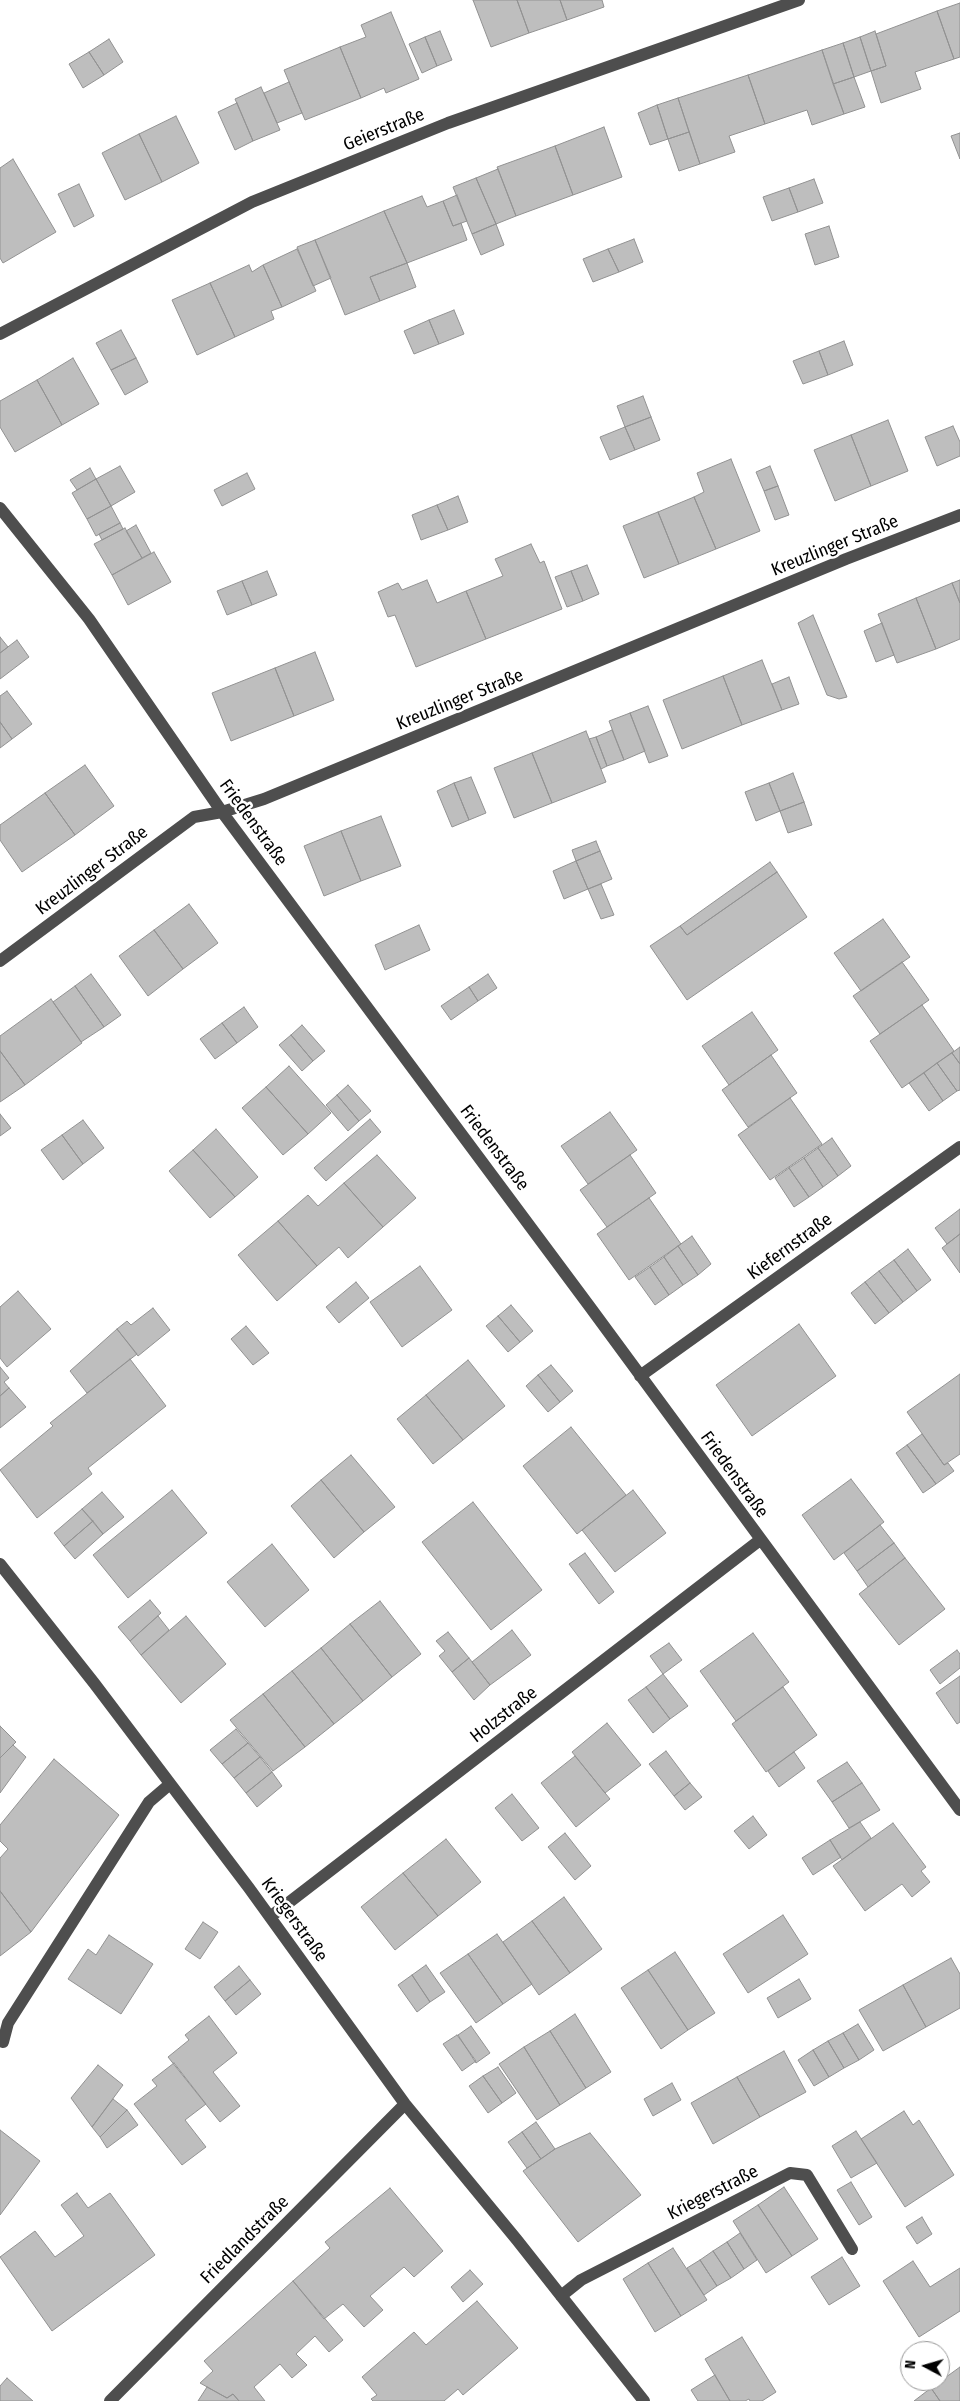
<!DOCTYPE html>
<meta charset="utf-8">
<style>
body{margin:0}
#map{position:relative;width:960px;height:2401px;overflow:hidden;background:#fff;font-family:"Fira Sans Condensed",sans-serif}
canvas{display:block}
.north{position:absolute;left:900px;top:2341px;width:50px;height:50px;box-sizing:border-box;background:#fff;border:1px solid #999;border-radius:50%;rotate:276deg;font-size:14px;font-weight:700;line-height:20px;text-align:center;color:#000}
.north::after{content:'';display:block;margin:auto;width:18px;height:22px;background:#000;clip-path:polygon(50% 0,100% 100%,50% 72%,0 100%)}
</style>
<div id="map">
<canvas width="960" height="2401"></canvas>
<div class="north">N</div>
</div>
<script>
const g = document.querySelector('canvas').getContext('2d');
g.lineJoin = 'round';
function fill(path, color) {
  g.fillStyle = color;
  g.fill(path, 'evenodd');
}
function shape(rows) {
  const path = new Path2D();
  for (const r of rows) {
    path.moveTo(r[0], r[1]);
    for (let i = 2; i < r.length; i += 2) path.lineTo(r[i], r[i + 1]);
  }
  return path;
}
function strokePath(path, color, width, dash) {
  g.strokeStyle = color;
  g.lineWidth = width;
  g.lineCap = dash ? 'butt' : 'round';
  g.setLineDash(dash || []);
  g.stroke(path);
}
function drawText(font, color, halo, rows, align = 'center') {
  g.font = font + ' "Fira Sans Condensed",sans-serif';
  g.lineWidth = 5;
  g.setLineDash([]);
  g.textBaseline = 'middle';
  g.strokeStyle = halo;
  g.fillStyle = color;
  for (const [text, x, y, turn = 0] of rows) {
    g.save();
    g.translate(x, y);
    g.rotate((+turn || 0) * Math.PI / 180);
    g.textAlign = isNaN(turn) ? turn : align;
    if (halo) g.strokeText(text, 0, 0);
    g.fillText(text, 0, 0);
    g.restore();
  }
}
const building = shape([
 [473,0,517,0,529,33,491,47,473,0],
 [517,0,560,0,567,20,529,33,517,0],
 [560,0,602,0,604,7,567,20,560,0],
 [960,3,960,57,954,59,937,11,960,3],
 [937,11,954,59,915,72,921,89,881,103,871,71,886,66,876,34,937,11],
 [391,12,419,79,386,93,384,88,361,98,340,47,366,37,361,25,391,12],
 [440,31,452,60,437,66,425,37,440,31],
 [875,31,886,66,871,71,860,37,875,31],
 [425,37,437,66,422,73,409,44,425,37],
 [860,37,871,71,854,77,843,43,860,37],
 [109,39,123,62,104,75,89,52,109,39],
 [843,43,854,77,833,84,822,50,843,43],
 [340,47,361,98,305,120,284,70,340,47],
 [822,50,844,114,812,125,807,110,765,124,748,75,822,50],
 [89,52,104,75,83,88,69,64,89,52],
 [748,75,765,124,729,136,735,152,700,164,678,98,748,75],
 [854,77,865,107,844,114,833,84,854,77],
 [289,82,302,113,277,123,264,93,289,82],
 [261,87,280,130,253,141,235,99,261,87],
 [678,98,689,132,668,139,657,105,678,98],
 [237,103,253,141,235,150,218,112,237,103],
 [657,105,668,139,650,145,638,113,657,105],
 [176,116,199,163,162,182,139,134,176,116],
 [604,127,622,177,573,195,555,146,604,127],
 [689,132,700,164,679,171,668,139,689,132],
 [960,133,960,159,951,136,960,133],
 [139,134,162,182,125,200,102,153,139,134],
 [555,146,573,195,516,216,497,167,555,146],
 [13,159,56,232,3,263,0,258,0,168,13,159],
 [498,169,516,216,496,224,476,178,498,169],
 [476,178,496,224,472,234,453,187,476,178],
 [814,179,823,203,798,212,789,188,814,179],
 [79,184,94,216,74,227,58,194,79,184],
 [789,188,798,212,772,221,763,197,789,188],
 [457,195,467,221,453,226,443,201,457,195],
 [422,196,427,207,443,201,453,226,461,223,467,240,407,263,384,211,422,196],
 [384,211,407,263,370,277,380,301,345,315,315,240,384,211],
 [496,224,504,245,481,255,472,234,496,224],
 [829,226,839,257,815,265,805,234,829,226],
 [634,239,643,262,619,272,608,249,634,239],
 [315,240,331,278,313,286,297,247,315,240],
 [297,249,316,291,282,307,263,265,297,249],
 [608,249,619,272,593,282,583,259,608,249],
 [407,263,416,287,380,301,370,277,407,263],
 [249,265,252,272,263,265,282,307,271,311,274,319,235,337,210,283,249,265],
 [210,283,235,337,197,355,172,300,210,283],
 [454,310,464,334,439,344,429,320,454,310],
 [429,320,439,344,414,354,404,331,429,320],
 [121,330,136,358,111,370,96,343,121,330],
 [844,341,853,365,828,375,819,351,844,341],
 [819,351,828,375,803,384,793,361,819,351],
 [73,358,99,404,62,425,37,380,73,358],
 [136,358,148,382,125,395,111,370,136,358],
 [37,380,62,425,15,452,0,427,0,401,37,380],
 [643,396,651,417,625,427,617,406,643,396],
 [651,417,660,440,635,450,625,427,651,417],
 [888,420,908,471,871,486,851,435,888,420],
 [953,426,960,442,960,456,937,466,925,437,953,426],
 [625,427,635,450,610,460,600,437,625,427],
 [851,435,871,486,835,501,814,450,851,435],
 [731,459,760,531,716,549,694,497,704,492,697,473,731,459],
 [120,466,135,492,111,506,96,479,120,466],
 [770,466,778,486,764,491,756,472,770,466],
 [90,468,96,479,77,490,70,480,90,468],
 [247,473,255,489,222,506,214,490,247,473],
 [96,479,111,506,87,519,72,493,96,479],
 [778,486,789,515,775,520,764,491,778,486],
 [458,496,468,522,448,530,437,505,458,496],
 [694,497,716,549,679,564,658,512,694,497],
 [437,505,448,530,421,540,412,515,437,505],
 [111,506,120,523,96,536,87,519,111,506],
 [658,512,679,564,644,578,623,526,658,512],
 [120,523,123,529,102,540,99,534,120,523],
 [136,525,151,553,142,558,126,531,136,525],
 [125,528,142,558,112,575,94,544,125,528],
 [531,544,540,563,544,561,562,609,486,639,466,591,503,576,495,559,531,544],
 [154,552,171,582,128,605,112,575,154,552],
 [587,565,599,594,583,601,571,571,587,565],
 [267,571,277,595,252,605,242,581,267,571],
 [571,571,583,601,567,607,555,577,571,571],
 [427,580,437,603,466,591,486,639,416,667,395,615,388,617,378,592,398,583,402,590,427,580],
 [960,580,960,603,952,583,960,580],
 [242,581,252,605,227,615,217,591,242,581],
 [952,583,960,603,960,639,936,649,916,598,952,583],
 [916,598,936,649,897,663,878,614,916,598],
 [813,615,847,697,839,699,827,695,798,623,813,615],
 [882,623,894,655,876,662,864,631,882,623],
 [0,637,8,647,0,653,0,637],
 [17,640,29,657,0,679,0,653,17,640],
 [315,652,334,700,294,716,275,668,315,652],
 [762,660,782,710,742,725,723,676,762,660],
 [275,668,294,716,231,741,212,693,275,668],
 [723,676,742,725,682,749,663,700,723,676],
 [789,677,799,704,782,710,772,684,789,677],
 [7,691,32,724,12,739,0,722,0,696,7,691],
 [648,706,668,756,649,763,630,713,648,706],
 [630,713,645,751,624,760,609,721,630,713],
 [0,722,12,739,0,748,0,722],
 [612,730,624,760,607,766,596,737,612,730],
 [586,731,606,782,552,803,532,753,586,731],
 [596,737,607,766,601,769,589,739,596,737],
 [532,753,552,803,514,818,494,768,532,753],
 [85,765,114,806,75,835,45,793,85,765],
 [793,773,804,802,780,811,769,783,793,773],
 [471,777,486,813,469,820,454,783,471,777],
 [454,783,469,820,452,827,437,791,454,783],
 [769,783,780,811,756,821,745,792,769,783],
 [45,793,75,835,22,872,0,840,0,825,45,793],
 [804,802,812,825,788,833,780,811,804,802],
 [381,816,401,866,361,881,341,831,381,816],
 [341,831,361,881,324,896,304,846,341,831],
 [596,841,600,851,576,861,572,850,596,841],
 [600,851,612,879,588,889,576,861,600,851],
 [576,861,588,889,564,899,553,871,576,861],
 [770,862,777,872,687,935,680,926,770,862],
 [777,872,807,917,687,1000,650,946,680,926,687,935,777,872],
 [601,884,614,915,601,919,588,889,601,884],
 [189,904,218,943,183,969,154,930,189,904],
 [883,919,910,957,861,991,834,953,883,919],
 [419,925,430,950,385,970,375,945,419,925],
 [154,930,183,969,148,996,119,956,154,930],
 [902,962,929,1000,880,1034,853,996,902,962],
 [91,974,121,1015,104,1027,75,986,91,974],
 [488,974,497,988,478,1001,469,987,488,974],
 [75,986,104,1027,81,1042,53,1002,75,986],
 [469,987,478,1001,451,1020,441,1006,469,987],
 [51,999,82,1043,25,1085,0,1051,0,1036,51,999],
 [922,1005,954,1051,902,1088,870,1041,922,1005],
 [244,1007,258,1027,237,1043,222,1023,244,1007],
 [752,1012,778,1050,729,1085,702,1046,752,1012],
 [222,1023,237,1043,215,1059,200,1039,222,1023],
 [302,1025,325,1051,313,1061,291,1035,302,1025],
 [291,1035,313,1061,302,1071,279,1045,291,1035],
 [960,1047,960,1064,952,1053,960,1047],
 [0,1051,25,1085,0,1102,0,1051],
 [952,1053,960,1064,960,1090,957,1091,937,1063,952,1053],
 [771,1055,797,1093,748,1127,722,1090,771,1055],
 [937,1063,957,1091,943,1101,924,1073,937,1063],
 [289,1066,331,1113,308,1134,266,1087,289,1066],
 [924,1073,943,1101,929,1111,909,1083,924,1073],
 [348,1085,371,1111,359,1121,337,1095,348,1085],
 [266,1087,308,1134,283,1155,242,1108,266,1087],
 [337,1095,359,1121,348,1131,326,1105,337,1095],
 [790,1098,822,1144,770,1180,738,1135,790,1098],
 [610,1112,637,1150,588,1184,561,1146,610,1112],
 [0,1114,11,1128,0,1136,0,1114],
 [370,1119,381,1132,326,1181,314,1168,370,1119],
 [83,1120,104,1148,83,1164,62,1135,83,1120],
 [216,1129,258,1177,235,1197,193,1150,216,1129],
 [62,1135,83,1164,63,1180,41,1150,62,1135],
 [832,1138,851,1166,838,1176,818,1148,832,1138],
 [818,1148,838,1176,823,1187,804,1158,818,1148],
 [193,1150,235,1197,210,1218,169,1171,193,1150],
 [377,1155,416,1198,383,1227,344,1183,377,1155],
 [630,1155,656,1193,607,1227,580,1190,630,1155],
 [804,1158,823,1187,809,1197,789,1168,804,1158],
 [789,1168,809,1197,794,1207,775,1178,789,1168],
 [344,1183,383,1227,348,1258,339,1247,317,1266,278,1221,308,1195,318,1206,344,1183],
 [649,1198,681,1244,629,1280,597,1234,649,1198],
 [960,1209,960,1234,947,1244,935,1228,960,1209],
 [278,1221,317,1266,277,1301,238,1255,278,1221],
 [960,1234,960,1273,942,1248,960,1234],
 [692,1236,711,1264,698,1275,678,1246,692,1236],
 [678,1246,698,1275,683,1285,664,1257,678,1246],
 [908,1249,931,1280,917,1291,894,1260,908,1249],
 [664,1257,683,1285,669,1295,650,1267,664,1257],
 [894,1260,917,1291,903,1302,879,1271,894,1260],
 [420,1266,452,1310,402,1347,370,1302,420,1266],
 [650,1267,669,1295,655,1305,635,1277,650,1267],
 [879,1271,903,1302,889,1313,865,1282,879,1271],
 [356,1282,369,1298,339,1323,326,1307,356,1282],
 [865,1282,889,1313,875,1324,851,1293,865,1282],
 [18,1291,51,1329,7,1367,0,1358,0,1307,18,1291],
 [511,1305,533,1331,520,1342,498,1316,511,1305],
 [153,1308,170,1330,138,1356,117,1329,127,1321,131,1325,153,1308],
 [498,1316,520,1342,508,1352,486,1326,498,1316],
 [799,1324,836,1376,752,1436,716,1385,799,1324],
 [246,1326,269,1353,253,1365,231,1339,246,1326],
 [117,1329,137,1354,87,1393,70,1371,117,1329],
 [130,1359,166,1406,88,1468,92,1474,37,1518,0,1470,53,1426,50,1423,130,1359],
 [468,1360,505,1406,463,1440,426,1395,468,1360],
 [551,1365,573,1391,560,1402,538,1375,551,1365],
 [0,1367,9,1378,4,1382,9,1388,0,1396,0,1367],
 [960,1374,960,1454,944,1465,907,1412,960,1374],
 [538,1375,560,1402,548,1412,526,1386,538,1375],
 [9,1388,26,1407,0,1428,0,1396,9,1388],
 [426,1395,463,1440,433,1464,397,1419,426,1395],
 [571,1427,626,1495,577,1534,523,1466,571,1427],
 [922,1434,944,1465,948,1463,954,1471,936,1484,907,1445,922,1434],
 [907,1445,936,1484,923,1493,896,1453,907,1445],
 [351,1455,395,1507,364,1532,321,1480,351,1455],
 [851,1479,884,1522,834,1560,802,1515,851,1479],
 [321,1480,364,1532,334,1558,291,1506,321,1480],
 [172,1490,207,1533,128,1598,93,1555,172,1490],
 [633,1490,666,1533,615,1572,582,1530,633,1490],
 [102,1492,124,1517,103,1534,82,1509,102,1492],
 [473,1502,542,1590,491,1630,422,1542,473,1502],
 [82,1509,93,1521,64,1546,54,1533,82,1509],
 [93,1521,103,1534,75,1559,64,1546,93,1521],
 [880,1525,894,1543,857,1571,844,1553,880,1525],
 [894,1543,905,1558,868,1587,857,1571,894,1543],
 [272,1544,309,1590,265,1627,227,1582,272,1544],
 [585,1553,614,1592,599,1604,569,1564,585,1553],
 [905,1558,945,1609,899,1645,859,1594,905,1558],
 [150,1600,161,1613,130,1641,118,1627,150,1600],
 [380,1601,421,1654,392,1677,350,1624,380,1601],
 [158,1616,169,1630,141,1655,130,1641,158,1616],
 [186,1616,226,1664,181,1703,141,1655,186,1616],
 [350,1624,392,1677,363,1701,321,1648,350,1624],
 [512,1630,531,1655,490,1685,472,1662,512,1630],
 [448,1632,469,1658,452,1672,439,1656,445,1651,436,1641,448,1632],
 [753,1633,789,1682,736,1721,700,1671,753,1633],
 [669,1643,682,1660,663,1674,650,1656,669,1643],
 [321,1648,363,1701,334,1724,292,1671,321,1648],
 [957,1650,960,1654,960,1668,940,1684,930,1670,957,1650],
 [469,1658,490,1685,474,1700,452,1672,469,1658],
 [292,1671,334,1724,305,1747,263,1694,292,1671],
 [663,1674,688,1706,670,1719,646,1687,663,1674],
 [960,1676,960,1722,957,1724,936,1693,960,1676],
 [646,1687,670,1719,653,1733,628,1700,646,1687],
 [783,1687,817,1735,766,1772,732,1724,783,1687],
 [263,1694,305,1747,273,1771,230,1720,263,1694],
 [607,1723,641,1765,605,1793,572,1752,607,1723],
 [0,1726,16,1742,0,1758,0,1726],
 [236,1729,248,1743,222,1764,210,1750,236,1729],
 [248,1743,260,1757,234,1778,222,1764,248,1743],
 [13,1745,26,1757,0,1793,0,1758,13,1745],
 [666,1751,690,1783,674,1796,649,1764,666,1751],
 [794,1752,805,1768,779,1787,768,1771,794,1752],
 [575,1756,610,1799,576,1827,541,1783,575,1756],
 [260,1757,272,1772,246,1793,234,1778,260,1757],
 [54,1759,119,1815,31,1932,0,1891,0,1858,8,1849,0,1841,0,1825,54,1759],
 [847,1762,862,1783,832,1802,817,1781,847,1762],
 [272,1772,282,1786,257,1807,246,1793,272,1772],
 [690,1783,702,1797,685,1810,674,1796,690,1783],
 [862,1783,880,1810,849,1828,832,1802,862,1783],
 [512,1794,539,1828,522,1841,495,1808,512,1794],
 [753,1816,767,1835,749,1849,734,1831,753,1816],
 [860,1822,871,1838,842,1860,830,1840,860,1822],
 [893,1823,926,1867,921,1871,930,1882,912,1897,902,1884,865,1911,833,1866,893,1823],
 [565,1833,591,1866,575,1880,548,1847,565,1833],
 [446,1839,481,1882,438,1916,403,1873,446,1839],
 [830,1840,841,1857,813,1875,802,1858,830,1840],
 [403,1873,438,1916,395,1950,361,1907,403,1873],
 [0,1891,31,1932,0,1956,0,1891],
 [564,1897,602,1949,570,1973,532,1921,564,1897],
 [783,1915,808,1954,748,1993,723,1954,783,1915],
 [532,1921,570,1973,539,1995,503,1942,532,1921],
 [203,1922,218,1932,200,1959,185,1949,203,1922],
 [497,1934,532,1984,503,2004,468,1954,497,1934],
 [109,1935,153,1964,121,2014,68,1979,88,1949,96,1955,109,1935],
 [675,1952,715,2013,688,2030,648,1970,675,1952],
 [468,1954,503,2004,476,2023,440,1973,468,1954],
 [951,1958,960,1974,960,2008,926,2027,903,1985,951,1958],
 [426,1965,445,1992,430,2002,412,1975,426,1965],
 [239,1966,250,1980,225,2001,214,1987,239,1966],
 [648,1970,688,2030,661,2049,621,1988,648,1970],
 [412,1975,430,2002,417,2012,398,1985,412,1975],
 [799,1979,811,1999,778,2018,767,1998,799,1979],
 [250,1980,261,1994,236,2015,225,2001,250,1980],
 [903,1985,926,2027,883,2051,859,2010,903,1985],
 [575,2014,611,2072,586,2088,550,2031,575,2014],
 [209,2016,237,2053,213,2072,240,2106,220,2122,168,2057,189,2040,185,2035,209,2016],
 [858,2024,874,2050,859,2060,843,2033,858,2024],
 [471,2026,490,2053,476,2063,458,2035,471,2026],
 [550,2031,586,2088,560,2105,524,2047,550,2031],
 [843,2033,859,2060,844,2068,828,2041,843,2033],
 [457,2035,476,2061,462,2071,443,2044,457,2035],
 [828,2041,844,2068,829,2077,813,2050,828,2041],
 [524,2047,560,2105,537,2120,499,2064,524,2047],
 [813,2050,829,2077,814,2086,798,2060,813,2050],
 [784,2051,806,2092,760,2117,737,2077,784,2051],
 [174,2063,206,2104,185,2120,206,2147,182,2165,134,2104,157,2086,152,2080,174,2063],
 [98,2065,123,2085,92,2127,71,2098,98,2065],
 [498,2067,516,2093,502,2103,483,2076,498,2067],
 [483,2076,502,2103,488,2113,469,2086,483,2076],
 [737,2077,760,2117,713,2144,691,2103,737,2077],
 [672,2083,681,2100,653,2116,644,2099,672,2083],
 [113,2099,127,2110,100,2137,92,2127,113,2099],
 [127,2110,138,2125,107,2148,100,2137,127,2110],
 [904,2111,913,2125,919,2120,954,2175,905,2207,861,2139,904,2111],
 [536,2122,555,2149,541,2159,522,2132,536,2122],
 [0,2130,40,2161,0,2215,0,2130],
 [856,2131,877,2163,851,2178,832,2146,856,2131],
 [522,2132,541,2159,527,2168,508,2142,522,2132],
 [590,2133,641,2195,578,2242,523,2171,555,2149,590,2133],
 [851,2182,872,2217,859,2225,837,2190,851,2182],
 [784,2187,818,2239,792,2256,758,2205,784,2187],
 [390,2188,443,2251,414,2277,404,2267,370,2296,383,2310,364,2327,343,2304,324,2319,293,2281,330,2248,325,2242,390,2188],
 [77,2193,88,2208,110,2193,155,2255,52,2331,0,2257,35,2231,55,2257,84,2236,61,2205,77,2193],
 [758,2205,792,2256,766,2273,733,2221,758,2205],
 [922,2217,932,2234,917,2244,906,2227,922,2217],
 [740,2233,757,2260,744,2269,727,2242,740,2233],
 [727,2242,744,2269,731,2278,713,2251,727,2242],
 [673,2248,707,2300,681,2316,648,2263,673,2248],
 [713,2251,731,2278,717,2286,700,2260,713,2251],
 [842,2257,860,2286,829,2305,811,2277,842,2257],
 [700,2260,717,2286,704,2295,687,2268,700,2260],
 [913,2261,930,2287,960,2268,960,2311,919,2337,883,2281,913,2261],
 [648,2263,681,2316,655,2332,623,2279,648,2263],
 [470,2270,483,2284,463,2302,451,2287,470,2270],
 [293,2281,343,2340,329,2352,315,2336,296,2354,307,2365,292,2378,280,2364,254,2387,265,2401,239,2401,233,2394,227,2398,200,2383,213,2371,204,2361,293,2281],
 [477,2301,518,2348,463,2395,458,2389,444,2401,373,2401,371,2399,377,2395,362,2377,414,2332,426,2345,477,2301],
 [742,2337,776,2392,762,2401,750,2401,749,2399,745,2401,730,2401,705,2359,742,2337],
 [960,2367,960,2401,940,2401,931,2388,960,2367],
 [715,2375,730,2401,698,2401,691,2390,715,2375],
 [7,2378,33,2401,0,2401,0,2386,7,2378],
 [207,2387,227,2398,233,2394,239,2401,198,2401,207,2387],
 [931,2388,940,2401,914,2401,931,2388]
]);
fill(building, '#bebebe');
strokePath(building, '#929292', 1);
strokePath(shape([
 [0,334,252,202,448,123,799,0],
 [0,508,89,619,222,812,590,1307,960,1810],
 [0,961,194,817,222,812,264,799,846,559,960,515],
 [640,1376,960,1147],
 [0,1564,94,1683,249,1888,405,2104,517,2240,644,2401],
 [270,1917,760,1540],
 [3,2042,8,2023,149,1802,170,1784],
 [561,2296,581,2280,790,2173,807,2175,852,2249],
 [110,2401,405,2104]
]), '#4e4e4e', 12);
drawText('18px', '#000', '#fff', [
 ["Geierstraße",384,130,-22],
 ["Kreuzlinger Straße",835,546,-22],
 ["Kreuzlinger Straße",460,700,-22],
 ["Friedenstraße",253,823,54],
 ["Kreuzlinger Straße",92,871,-37],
 ["Friedenstraße",494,1148,53],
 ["Kiefernstraße",790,1247,-36],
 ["Friedenstraße",734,1475,54],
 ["Holzstraße",504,1715,-38],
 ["Kriegerstraße",294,1920,54],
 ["Kriegerstraße",713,2193,-27],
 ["Friedlandstraße",245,2240,-45]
]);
</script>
